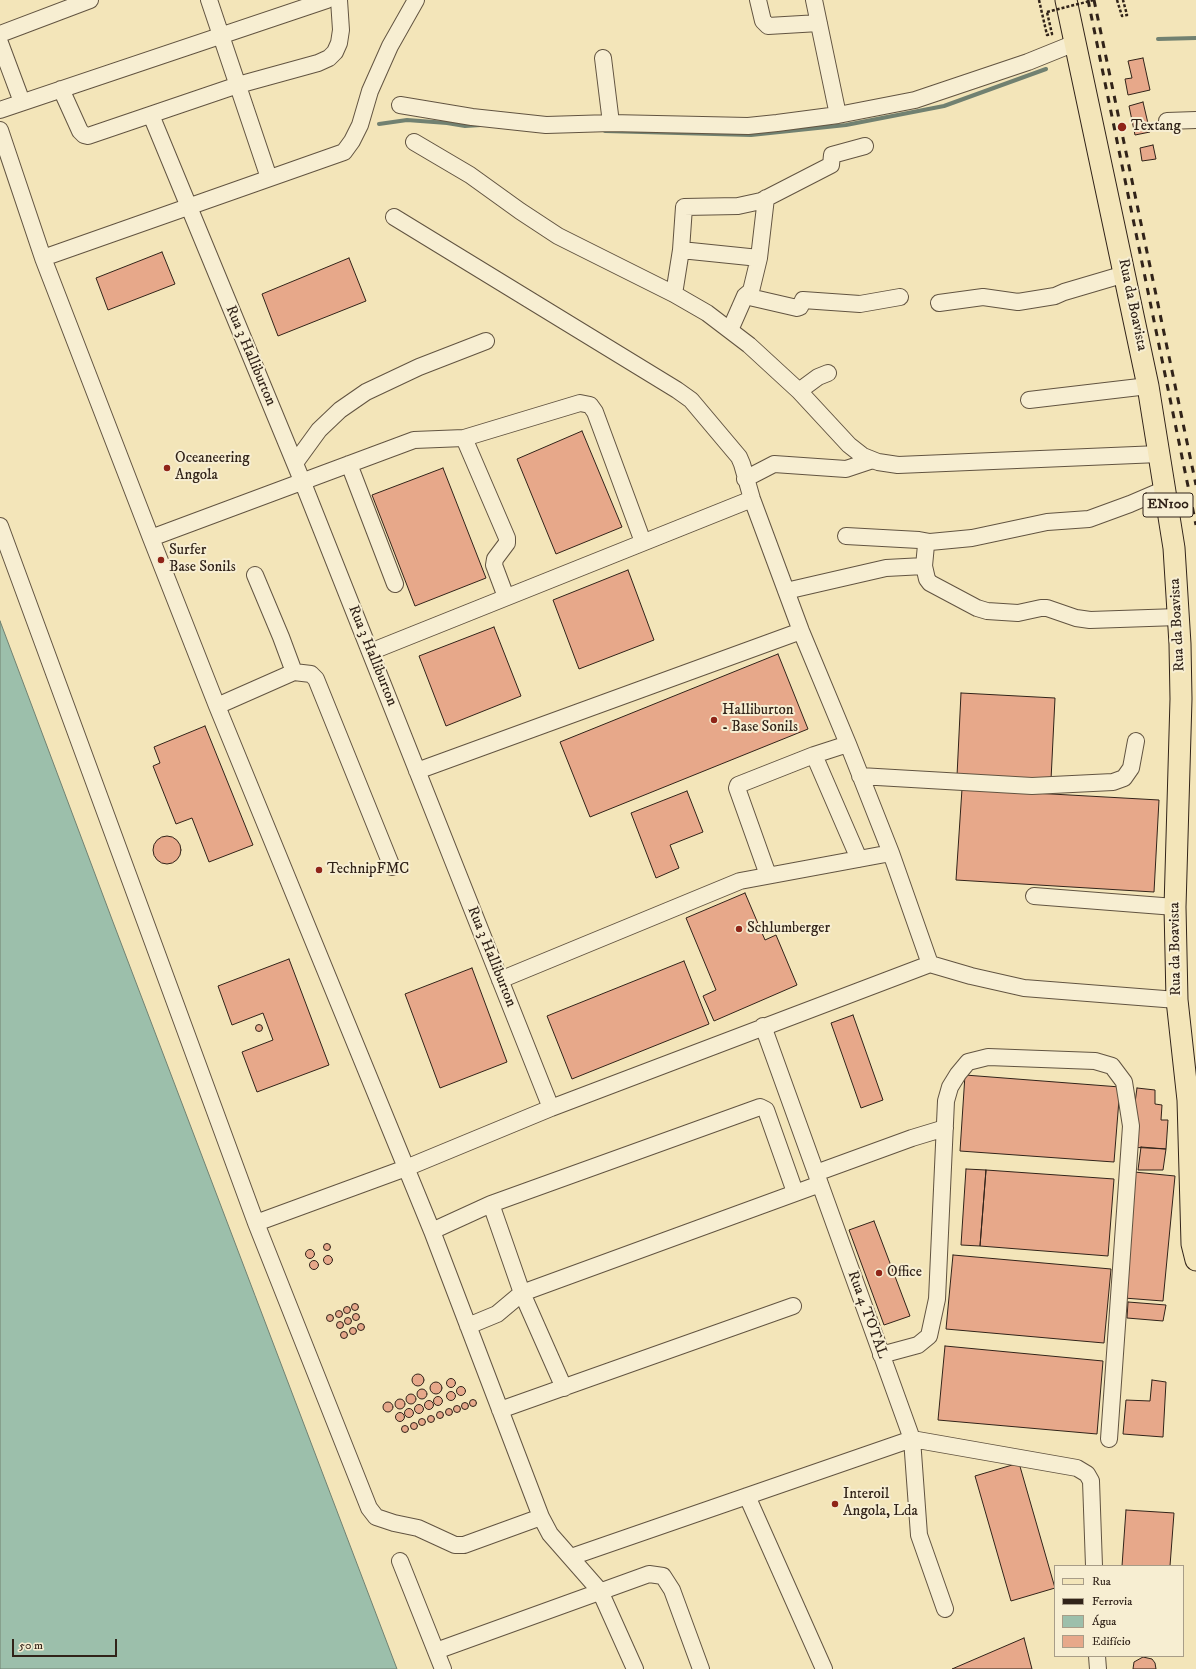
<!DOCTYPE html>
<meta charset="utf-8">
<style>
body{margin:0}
#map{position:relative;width:1196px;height:1669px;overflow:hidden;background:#f3e5b9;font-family:"IM FELL DW Pica",serif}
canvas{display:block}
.legend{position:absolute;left:1054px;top:1565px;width:130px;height:92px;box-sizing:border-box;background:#f7eed2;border:1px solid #a89d88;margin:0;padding:5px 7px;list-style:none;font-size:12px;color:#312319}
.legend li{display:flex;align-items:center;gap:8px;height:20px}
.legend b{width:20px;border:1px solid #a89d88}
.scale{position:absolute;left:12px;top:1639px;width:105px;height:18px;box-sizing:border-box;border:2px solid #312319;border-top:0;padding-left:5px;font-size:12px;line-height:14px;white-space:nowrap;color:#312319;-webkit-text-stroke:3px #f7eed2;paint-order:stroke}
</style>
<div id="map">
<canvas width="1196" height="1669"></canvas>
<ul class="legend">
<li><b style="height:5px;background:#f3e5b9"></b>Rua</li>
<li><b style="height:5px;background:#312319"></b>Ferrovia</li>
<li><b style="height:11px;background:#9cbfab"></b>Água</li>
<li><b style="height:11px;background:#e7a88a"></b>Edifício</li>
</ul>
<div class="scale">50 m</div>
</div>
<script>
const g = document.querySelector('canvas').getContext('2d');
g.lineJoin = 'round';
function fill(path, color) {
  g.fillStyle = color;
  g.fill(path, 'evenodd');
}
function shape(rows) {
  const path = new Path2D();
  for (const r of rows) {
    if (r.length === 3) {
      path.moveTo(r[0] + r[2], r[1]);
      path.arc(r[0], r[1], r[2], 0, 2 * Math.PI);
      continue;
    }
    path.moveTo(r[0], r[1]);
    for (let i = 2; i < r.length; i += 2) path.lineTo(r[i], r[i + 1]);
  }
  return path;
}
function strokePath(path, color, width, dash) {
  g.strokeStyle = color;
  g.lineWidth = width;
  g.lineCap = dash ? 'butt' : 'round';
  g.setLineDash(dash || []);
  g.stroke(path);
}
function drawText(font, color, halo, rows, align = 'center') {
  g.font = font + ' "IM FELL DW Pica",serif';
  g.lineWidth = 4;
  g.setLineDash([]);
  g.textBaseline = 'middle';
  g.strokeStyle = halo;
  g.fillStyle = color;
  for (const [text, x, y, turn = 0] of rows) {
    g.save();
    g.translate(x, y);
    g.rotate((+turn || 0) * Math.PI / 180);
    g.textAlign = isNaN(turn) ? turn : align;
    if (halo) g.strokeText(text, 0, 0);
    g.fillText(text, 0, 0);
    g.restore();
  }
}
const water = shape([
 [0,621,113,922,397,1669,0,1669,0,621]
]);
fill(water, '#9cbfab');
strokePath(water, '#718171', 1);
strokePath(shape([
 [1158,39,1196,38],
 [379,124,407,120,447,123,465,126,481,125],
 [605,131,751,135,846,125,944,106,1046,69]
]), '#718171', 4);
const building = shape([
 [1143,58,1150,90,1128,95,1125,79,1132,78,1128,61,1143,58],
 [1143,102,1150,132,1135,135,1129,106,1143,102],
 [1153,145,1156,159,1142,161,1140,148,1153,145],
 [162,252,175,284,108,310,96,278,162,252],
 [349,258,366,301,278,336,262,294,349,258],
 [582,431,622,527,556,554,517,459,582,431],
 [443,468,486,578,415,606,372,495,443,468],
 [628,570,654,640,579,669,553,600,628,570],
 [494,627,521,696,446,726,419,656,494,627],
 [778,654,808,729,590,817,560,742,778,654],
 [961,693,1055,698,1051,780,957,776,961,693],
 [205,726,253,845,209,862,192,818,176,824,153,766,160,763,154,747,205,726],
 [962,789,1159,800,1154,892,956,880,962,789],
 [687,791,703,832,670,845,679,868,656,878,631,813,687,791],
 [167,850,14],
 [745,893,765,940,776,935,797,985,714,1021,703,996,716,990,686,918,745,893],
 [289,959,329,1065,257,1092,242,1052,273,1040,263,1013,232,1025,218,986,289,959],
 [684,961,709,1024,572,1079,547,1016,684,961],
 [472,968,507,1062,440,1088,405,994,472,968],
 [853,1015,883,1100,861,1108,831,1023,853,1015],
 [259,1028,3.5],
 [965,1075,1120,1087,1114,1162,960,1151,965,1075],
 [1137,1088,1155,1090,1155,1104,1162,1105,1161,1120,1168,1120,1166,1149,1129,1147,1137,1088],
 [1141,1147,1166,1149,1163,1170,1138,1170,1141,1147],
 [966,1169,986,1170,980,1246,961,1245,966,1169],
 [986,1170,1114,1179,1108,1256,980,1246,986,1170],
 [1134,1172,1175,1176,1163,1301,1124,1298,1134,1172],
 [874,1221,910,1316,884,1325,849,1230,874,1221],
 [327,1247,3.5],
 [310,1254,4.5],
 [953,1255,1111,1269,1104,1343,946,1329,953,1255],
 [328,1260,4.5],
 [314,1265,4.5],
 [1128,1302,1166,1305,1163,1321,1127,1318,1128,1302],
 [355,1307,3.5],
 [347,1310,3.5],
 [339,1314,3.5],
 [356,1317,3.5],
 [330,1318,3.5],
 [348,1321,3.5],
 [340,1325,3.5],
 [361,1327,3.5],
 [353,1331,3.5],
 [344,1335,3.5],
 [945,1346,1103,1361,1097,1434,938,1420,945,1346],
 [418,1380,6],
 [451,1383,4.5],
 [1152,1380,1166,1382,1163,1437,1123,1434,1126,1400,1150,1401,1152,1380],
 [436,1388,6],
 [461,1391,4.5],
 [422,1394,5],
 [451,1396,4.5],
 [411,1399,5],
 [438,1401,4.5],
 [400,1404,5],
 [473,1403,3.5],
 [429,1405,4.5],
 [388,1407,5],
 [465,1406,3.5],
 [419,1409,4.5],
 [457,1409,3.5],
 [409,1413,4.5],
 [449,1412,3.5],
 [440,1415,3.5],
 [400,1417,4.5],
 [431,1419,3.5],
 [422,1422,3.5],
 [414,1426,3.5],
 [405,1429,3.5],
 [1019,1463,1055,1588,1011,1601,975,1476,1019,1463],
 [1126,1510,1174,1513,1170,1566,1122,1566,1126,1510],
 [1024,1638,1032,1669,952,1669,1024,1638],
 [1143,1657,1152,1659,1155,1663,1156,1669,1133,1669,1134,1662,1143,1657]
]);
fill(building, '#e7a88a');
strokePath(building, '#312319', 1);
const minor = shape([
 [209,0,269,178],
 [758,0,763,21,768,26,819,23],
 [814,0,838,115],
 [0,34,90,0],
 [0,43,22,102],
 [603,58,611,123],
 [61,89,80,131,84,135,88,136,238,85,318,63,329,58,335,52,339,43,341,30,339,0],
 [400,105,472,117,546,125,611,123,748,126,777,123,838,115,915,100,1028,62,1075,43],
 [0,110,327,0],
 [151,115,303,483,551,1108],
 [1167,121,1196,120],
 [0,130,43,258,151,538,217,706,432,1231,541,1517,550,1534,600,1591,635,1669],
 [414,142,470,175,520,211,558,236,674,294,707,313,749,345,799,391,849,445,863,456,878,462,898,465,1159,454],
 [681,250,759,258],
 [43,258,344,152,352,141,360,125,370,91,390,46,416,0],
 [674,294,681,250,684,207,738,206,761,201,831,165,832,155,865,146],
 [745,296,797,308,800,307,803,300,860,304,900,297],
 [939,303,983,297,1018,302,1055,296,1064,292,1125,274],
 [730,330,745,296,751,291,759,258,766,198],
 [799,391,818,377,828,373],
 [1029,400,1148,386],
 [464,438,507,538,507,543,495,559,494,565,506,597],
 [295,463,319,430,340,410,366,392,419,367,486,341],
 [349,464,395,584],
 [745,479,774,464,846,469,873,460],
 [1165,489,1130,504,1089,519,1047,522,972,538,930,542,926,545,924,566,927,579,930,583,977,608,987,611,1018,613,1041,608,1047,608,1076,618,1090,620,1178,617],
 [0,526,256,1223,369,1508,376,1517,394,1523,418,1528,455,1545,464,1545,541,1517],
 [846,536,919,540,930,542],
 [151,538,414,440,464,438,580,403,590,405,595,412,643,542],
 [255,575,281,637,294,672,311,674,316,679,392,867],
 [786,591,886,568,924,566],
 [370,652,752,499],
 [217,706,294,672],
 [814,755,859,859],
 [417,771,801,631],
 [860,776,1032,786,1113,782,1124,778,1131,768,1136,741],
 [768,875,737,788,738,785,814,755,848,744],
 [1034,896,1175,907],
 [930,964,971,976,1024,988,1177,1000],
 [500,980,740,881,891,853],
 [763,1026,912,1439,919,1535,945,1609],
 [816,1173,912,1138,945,1128],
 [491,1204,522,1293,564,1388],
 [256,1223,406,1168,551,1108,930,964,891,853,848,744,801,631,752,499,742,464,739,457,691,400,677,390,394,217],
 [432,1231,491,1204,760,1107,766,1110,795,1192],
 [468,1326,497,1314,522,1293,820,1184],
 [881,1355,918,1345,929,1336,937,1299,946,1101,950,1087,958,1074,968,1062,988,1057,1095,1061,1112,1066,1124,1082,1131,1126,1109,1439],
 [500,1410,793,1306],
 [747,1496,824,1669],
 [571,1557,912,1439,1077,1468,1087,1474,1091,1481,1094,1566],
 [400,1561,443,1669],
 [436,1651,649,1574,663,1576,672,1590,701,1669],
 [1097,1656,1098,1669]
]);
const major = shape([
 [1066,0,1148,386,1174,548,1180,644,1181,699,1175,907,1177,1000,1188,1100,1192,1244,1196,1260]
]);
strokePath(minor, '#625441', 18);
strokePath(major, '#312319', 23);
strokePath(shape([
 [1039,0,1047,35,1052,34,1047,12],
 [1117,0,1122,16,1127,15,1123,0]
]), '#312319', 2.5, [3, 2]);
strokePath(minor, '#f7eed2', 16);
strokePath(major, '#f3e5b9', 21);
strokePath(shape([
 [1088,0,1196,525],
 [1094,0,1196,485]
]), '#312319', 3, [7, 7]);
strokePath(shape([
 [1047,12,1094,0]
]), '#312319', 2.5, [3, 2]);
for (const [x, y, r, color] of [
 [1122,127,5,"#8f2418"],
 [167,468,4,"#8f2418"],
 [161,560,4,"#8f2418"],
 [714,720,4,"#8f2418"],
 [319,870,4,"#8f2418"],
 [739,929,4,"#8f2418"],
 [879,1273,4,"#8f2418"],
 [835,1504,4,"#8f2418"]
]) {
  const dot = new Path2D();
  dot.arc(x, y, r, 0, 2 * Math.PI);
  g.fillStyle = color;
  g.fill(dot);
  strokePath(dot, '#f7eed2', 1.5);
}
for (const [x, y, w] of [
 [1168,505,50]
]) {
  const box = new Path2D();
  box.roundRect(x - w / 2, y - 12, w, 24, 3);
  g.fillStyle = '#f7eed2';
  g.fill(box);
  strokePath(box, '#312319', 1);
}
drawText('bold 14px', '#312319', null, [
 ["EN100",1168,505]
]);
drawText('15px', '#312319', '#f7eed2', [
 ["Textang",1131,127],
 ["Oceaneering",175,459],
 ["Angola",175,476],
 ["Surfer",169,551],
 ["Base Sonils",169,568],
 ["Halliburton",722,711],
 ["- Base Sonils",722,728],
 ["TechnipFMC",327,870],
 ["Schlumberger",747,929],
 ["Office",887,1273],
 ["Interoil",843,1495],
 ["Angola, Lda",843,1512]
], 'left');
drawText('15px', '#312319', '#f7eed2', [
 ["Rua da Boavista",1132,305,78],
 ["Rua 3 Halliburton",250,356,67],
 ["Rua da Boavista",1178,625,-93],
 ["Rua 3 Halliburton",372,656,68],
 ["Rua da Boavista",1176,949,-91],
 ["Rua 3 Halliburton",491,957,68],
 ["Rua 4 TOTAL",867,1315,70]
]);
</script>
